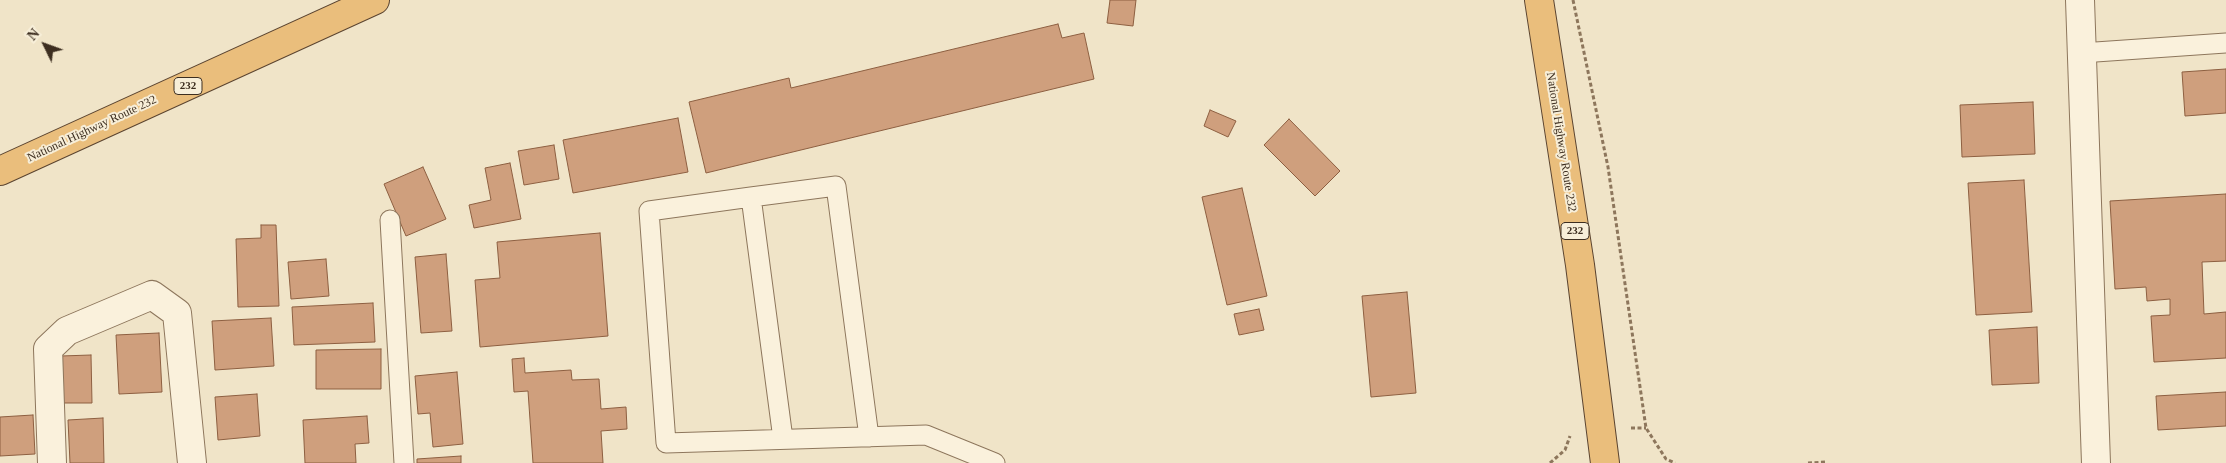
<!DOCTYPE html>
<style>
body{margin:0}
#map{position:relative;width:2226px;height:463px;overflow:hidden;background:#f0e4c8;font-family:"Times New Roman",serif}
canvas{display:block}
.north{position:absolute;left:20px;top:20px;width:50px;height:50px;-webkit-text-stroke:4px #f7eed8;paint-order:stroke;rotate:312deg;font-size:14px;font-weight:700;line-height:20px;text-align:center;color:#3d2e20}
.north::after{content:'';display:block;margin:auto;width:18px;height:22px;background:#3d2e20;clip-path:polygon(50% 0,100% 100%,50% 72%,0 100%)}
</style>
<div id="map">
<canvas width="2226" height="463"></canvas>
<div class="north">N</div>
</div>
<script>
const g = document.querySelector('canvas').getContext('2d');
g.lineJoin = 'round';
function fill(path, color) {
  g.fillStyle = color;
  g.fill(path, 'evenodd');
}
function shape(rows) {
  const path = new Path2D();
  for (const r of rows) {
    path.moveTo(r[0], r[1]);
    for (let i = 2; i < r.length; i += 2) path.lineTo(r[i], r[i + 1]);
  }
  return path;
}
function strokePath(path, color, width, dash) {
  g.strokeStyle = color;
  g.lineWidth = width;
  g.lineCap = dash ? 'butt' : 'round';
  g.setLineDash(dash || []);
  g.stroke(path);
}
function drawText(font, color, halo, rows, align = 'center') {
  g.font = font + ' "Times New Roman",serif';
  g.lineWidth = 4;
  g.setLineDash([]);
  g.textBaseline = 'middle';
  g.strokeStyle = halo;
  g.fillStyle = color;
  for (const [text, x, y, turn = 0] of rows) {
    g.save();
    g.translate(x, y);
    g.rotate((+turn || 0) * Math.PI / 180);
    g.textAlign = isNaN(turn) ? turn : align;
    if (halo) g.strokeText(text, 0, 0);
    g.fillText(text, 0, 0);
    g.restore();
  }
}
const building = shape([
 [1110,0,1136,0,1133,26,1107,23,1110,0],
 [1058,24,1062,38,1084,33,1094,79,706,173,689,102,789,78,791,88,1058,24],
 [2226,69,2226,113,2185,116,2182,72,2226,69],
 [2033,102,2035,154,1962,157,1960,105,2033,102],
 [1210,110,1236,121,1228,137,1204,126,1210,110],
 [678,118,688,172,573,193,563,140,678,118],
 [1289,119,1340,171,1315,196,1264,145,1289,119],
 [554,145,559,179,524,185,518,151,554,145],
 [510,163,521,219,474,228,469,205,491,200,485,168,510,163],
 [423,167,446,219,406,236,384,184,423,167],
 [2024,180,2032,312,1976,315,1968,183,2024,180],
 [1242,188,1267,296,1227,305,1202,197,1242,188],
 [2226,194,2226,261,2202,262,2204,314,2226,312,2226,358,2154,362,2151,316,2170,315,2170,299,2147,301,2146,287,2115,289,2110,201,2226,194],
 [261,225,276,225,279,306,238,307,236,239,261,238,261,225],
 [600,233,608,336,480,347,475,280,500,278,497,242,600,233],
 [446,254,452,331,421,333,415,257,446,254],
 [326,259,329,296,291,299,288,262,326,259],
 [1407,292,1416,393,1371,397,1362,296,1407,292],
 [373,303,375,342,294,345,292,307,373,303],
 [1259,309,1264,330,1239,335,1234,314,1259,309],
 [271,318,274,366,215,370,212,321,271,318],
 [2037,327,2039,383,1992,385,1989,330,2037,327],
 [159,333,162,392,119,394,116,335,159,333],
 [381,349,381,389,316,389,316,350,381,349],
 [91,355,92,403,62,403,61,356,91,355],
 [524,358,525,373,571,370,572,380,599,379,601,409,626,407,627,429,601,431,603,463,533,463,528,391,514,392,512,359,524,358],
 [457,372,463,444,433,447,430,413,418,414,415,376,457,372],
 [2226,392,2226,426,2158,430,2156,396,2226,392],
 [257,394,260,436,218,440,215,397,257,394],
 [33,415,35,454,0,456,0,417,33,415],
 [367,416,369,443,355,444,356,463,305,463,303,420,367,416],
 [103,418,104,463,70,463,68,420,103,418],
 [461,456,461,463,417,463,417,459,461,456]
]);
fill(building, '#cf9f7d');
strokePath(building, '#8d5f41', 1);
const service = shape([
 [2081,53,2226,43],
 [751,197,836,186,869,437],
 [390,220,404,463],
 [783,439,751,197,649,211,666,443,926,435,995,463]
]);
const minor = shape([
 [2080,0,2096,463],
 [52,463,48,349,67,331,152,295,177,313,192,463]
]);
const trunk = shape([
 [1539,0,1580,265,1605,463],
 [0,171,375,0]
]);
strokePath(service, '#8d765c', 21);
strokePath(minor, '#8d765c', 30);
strokePath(trunk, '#5b4430', 30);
strokePath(shape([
 [1573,0,1608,167,1646,428,1666,459,1675,463],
 [1631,428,1646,428],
 [1550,463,1565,450,1570,436],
 [1808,463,1827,462]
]), '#8d765c', 3, [4, 2.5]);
strokePath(service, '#faf1dc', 19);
strokePath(minor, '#faf1dc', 28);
strokePath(trunk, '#eabe7c', 28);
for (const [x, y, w] of [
 [188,86,28],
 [1575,231,28]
]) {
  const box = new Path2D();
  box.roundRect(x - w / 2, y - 8.5, w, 17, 4);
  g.fillStyle = '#f7eed8';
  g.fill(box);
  strokePath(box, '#3d2e20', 1);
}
drawText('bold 11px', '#3d2e20', null, [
 ["232",188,86],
 ["232",1575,231]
]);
drawText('12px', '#3d2e20', '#f7eed8', [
 ["National Highway Route 232",92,129,-25],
 ["National Highway Route 232",1561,142,81]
]);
</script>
